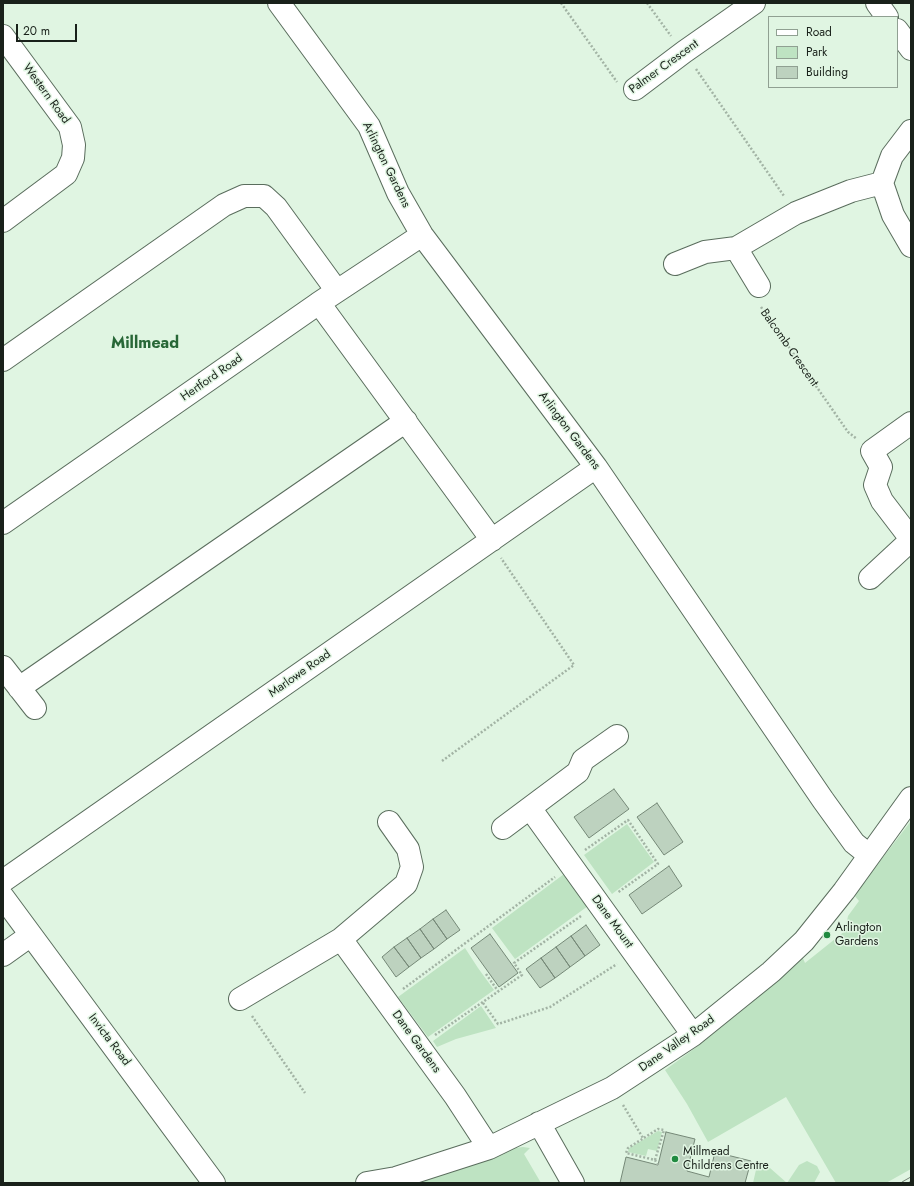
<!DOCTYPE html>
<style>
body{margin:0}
#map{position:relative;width:914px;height:1186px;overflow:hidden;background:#e0f5e2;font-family:Jost,sans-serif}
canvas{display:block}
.frame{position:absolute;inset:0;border:4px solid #19211a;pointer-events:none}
.legend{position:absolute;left:768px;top:16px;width:130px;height:72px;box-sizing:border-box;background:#e0f5e2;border:1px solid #90a092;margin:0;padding:5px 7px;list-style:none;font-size:12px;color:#19211a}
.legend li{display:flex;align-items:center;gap:8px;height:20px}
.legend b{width:20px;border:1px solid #90a092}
.scale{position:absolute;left:16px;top:24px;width:61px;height:18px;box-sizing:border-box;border:2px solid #19211a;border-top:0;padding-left:5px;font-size:12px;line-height:14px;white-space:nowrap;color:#19211a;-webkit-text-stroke:3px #e0f5e2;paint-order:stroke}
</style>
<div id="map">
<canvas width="914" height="1186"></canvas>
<div class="frame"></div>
<ul class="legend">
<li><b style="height:5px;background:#fff"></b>Road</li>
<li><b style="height:11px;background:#bee3c2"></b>Park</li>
<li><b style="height:11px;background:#bdd2bf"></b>Building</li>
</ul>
<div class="scale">20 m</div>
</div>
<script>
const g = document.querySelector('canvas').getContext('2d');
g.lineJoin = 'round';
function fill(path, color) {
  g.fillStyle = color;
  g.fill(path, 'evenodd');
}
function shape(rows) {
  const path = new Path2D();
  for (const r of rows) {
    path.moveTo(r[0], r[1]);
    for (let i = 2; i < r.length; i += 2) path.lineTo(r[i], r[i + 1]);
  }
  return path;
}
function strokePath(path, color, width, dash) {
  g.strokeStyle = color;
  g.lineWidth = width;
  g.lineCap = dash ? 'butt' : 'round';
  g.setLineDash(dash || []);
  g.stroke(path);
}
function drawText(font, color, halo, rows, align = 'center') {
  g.font = font + ' Jost,sans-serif';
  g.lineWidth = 3;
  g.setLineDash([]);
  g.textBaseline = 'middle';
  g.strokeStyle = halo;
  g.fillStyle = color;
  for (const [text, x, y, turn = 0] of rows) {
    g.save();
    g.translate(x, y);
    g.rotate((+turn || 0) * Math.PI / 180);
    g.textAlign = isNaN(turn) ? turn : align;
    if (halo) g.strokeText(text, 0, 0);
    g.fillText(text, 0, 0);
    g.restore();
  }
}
fill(shape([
 [911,821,911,1169,886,1183,836,1183,786,1097,708,1142,687,1104,665,1070,698,1046,749,1005,802,956,805,963,845,931,848,916,859,901,854,895],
 [627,824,654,862,612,894,584,855],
 [564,874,588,906,515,959,492,928],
 [465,948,478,968,494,990,428,1037,398,997],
 [481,1006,496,1028,456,1039,437,1047,433,1041],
 [658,1131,662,1132,657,1151,648,1149,646,1156,628,1152,629,1148],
 [523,1147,530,1148,524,1154,541,1183,409,1183,477,1163,514,1148],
 [758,1161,762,1163,764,1167,770,1168,787,1183,753,1183],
 [807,1161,817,1166,820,1172,814,1183,787,1183,799,1165]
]), '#bee3c2');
const building = shape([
 [614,789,629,809,589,838,574,817,614,789],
 [657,803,683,842,664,855,637,817,657,803],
 [669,866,682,886,642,914,629,895,669,866],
 [446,910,460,930,447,939,433,919,446,910],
 [433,919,447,939,434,949,420,929,433,919],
 [586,925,600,945,585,956,571,936,586,925],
 [420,929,434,949,421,958,407,938,420,929],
 [490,934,518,973,499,987,471,948,490,934],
 [571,936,585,956,570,967,556,947,571,936],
 [407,938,421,958,409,967,394,947,407,938],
 [394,947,409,967,396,977,382,957,394,947],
 [556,947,570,967,555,978,541,958,556,947],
 [541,958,555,978,540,988,526,969,541,958],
 [666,1132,695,1139,687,1171,709,1177,715,1152,751,1161,745,1183,620,1183,626,1157,658,1165,666,1132]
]);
fill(building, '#bdd2bf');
strokePath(building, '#758877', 1);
const minor = shape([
 [279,3,369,126,398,193,422,235,596,467,823,800,854,843,869,855],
 [877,3,887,17],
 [897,30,911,49],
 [3,36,70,127,74,145,73,158,66,174,3,221],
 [635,89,684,52,754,3],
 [882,183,893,215,911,246],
 [882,183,892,156,911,131],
 [675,264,705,252,736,248],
 [759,286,736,248,796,213,851,191,882,183],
 [319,303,492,540],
 [3,360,224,205,244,196,264,196,276,207,337,291],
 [911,423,872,451,881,467,875,485,882,501,911,539],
 [3,523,319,303,422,235],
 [870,578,911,540],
 [3,667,35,708],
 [19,688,406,421],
 [530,808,693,1035],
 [503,828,578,772,583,760,617,736],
 [3,881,596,467],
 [3,897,214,1183],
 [341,939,455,1096,489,1148],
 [3,955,31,935],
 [240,999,341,939,406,884,412,867,408,849,389,822],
 [539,1123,573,1183],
 [367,1183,396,1178,489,1148,612,1088,693,1035,771,972,804,941,844,891,911,798]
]);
strokePath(minor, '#5a6d5d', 24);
strokePath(shape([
 [561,3,617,82],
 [647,3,671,36],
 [696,69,784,196],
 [761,307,848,432,857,439],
 [442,761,574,665,501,558],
 [585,850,628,820,658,864,617,893],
 [486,974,498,991],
 [403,989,555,877],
 [483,1003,498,1024,550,1007,617,964],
 [252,1016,305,1093],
 [435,1035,522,975,514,963,581,916],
 [623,1105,643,1138],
 [655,1160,664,1130,658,1129,628,1148,626,1153,655,1160,658,1165]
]), '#a2b3a4', 2.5, [2, 2]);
strokePath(minor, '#fff', 22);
const rail = shape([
 [904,1183,911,1179]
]);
strokePath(rail, '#6c796d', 4.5);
strokePath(rail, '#e0f5e2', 3, [9]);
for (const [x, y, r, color] of [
 [827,935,4,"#208a40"],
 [675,1159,4,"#208a40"]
]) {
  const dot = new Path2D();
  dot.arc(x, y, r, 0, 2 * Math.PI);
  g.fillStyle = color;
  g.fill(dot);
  strokePath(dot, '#e0f5e2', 1.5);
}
drawText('12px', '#19211a', '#e0f5e2', [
 ["Palmer Crescent",664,67,-36],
 ["Western Road",46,94,54],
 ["Arlington Gardens",386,165,64],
 ["Balcomb Crescent",789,348,55],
 ["Hertford Road",212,378,-35],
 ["Arlington Gardens",569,431,53],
 ["Marlowe Road",300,674,-35],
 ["Dane Mount",612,922,54],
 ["Invicta Road",109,1040,53],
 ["Dane Gardens",416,1042,54],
 ["Dane Valley Road",677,1044,-35]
]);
drawText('12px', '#19211a', '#e0f5e2', [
 ["Arlington",835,928],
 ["Gardens",835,942],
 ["Millmead",683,1152],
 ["Childrens Centre",683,1166]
], 'left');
drawText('bold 16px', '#286737', '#e0f5e2', [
 ["Millmead",145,344]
]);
</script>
